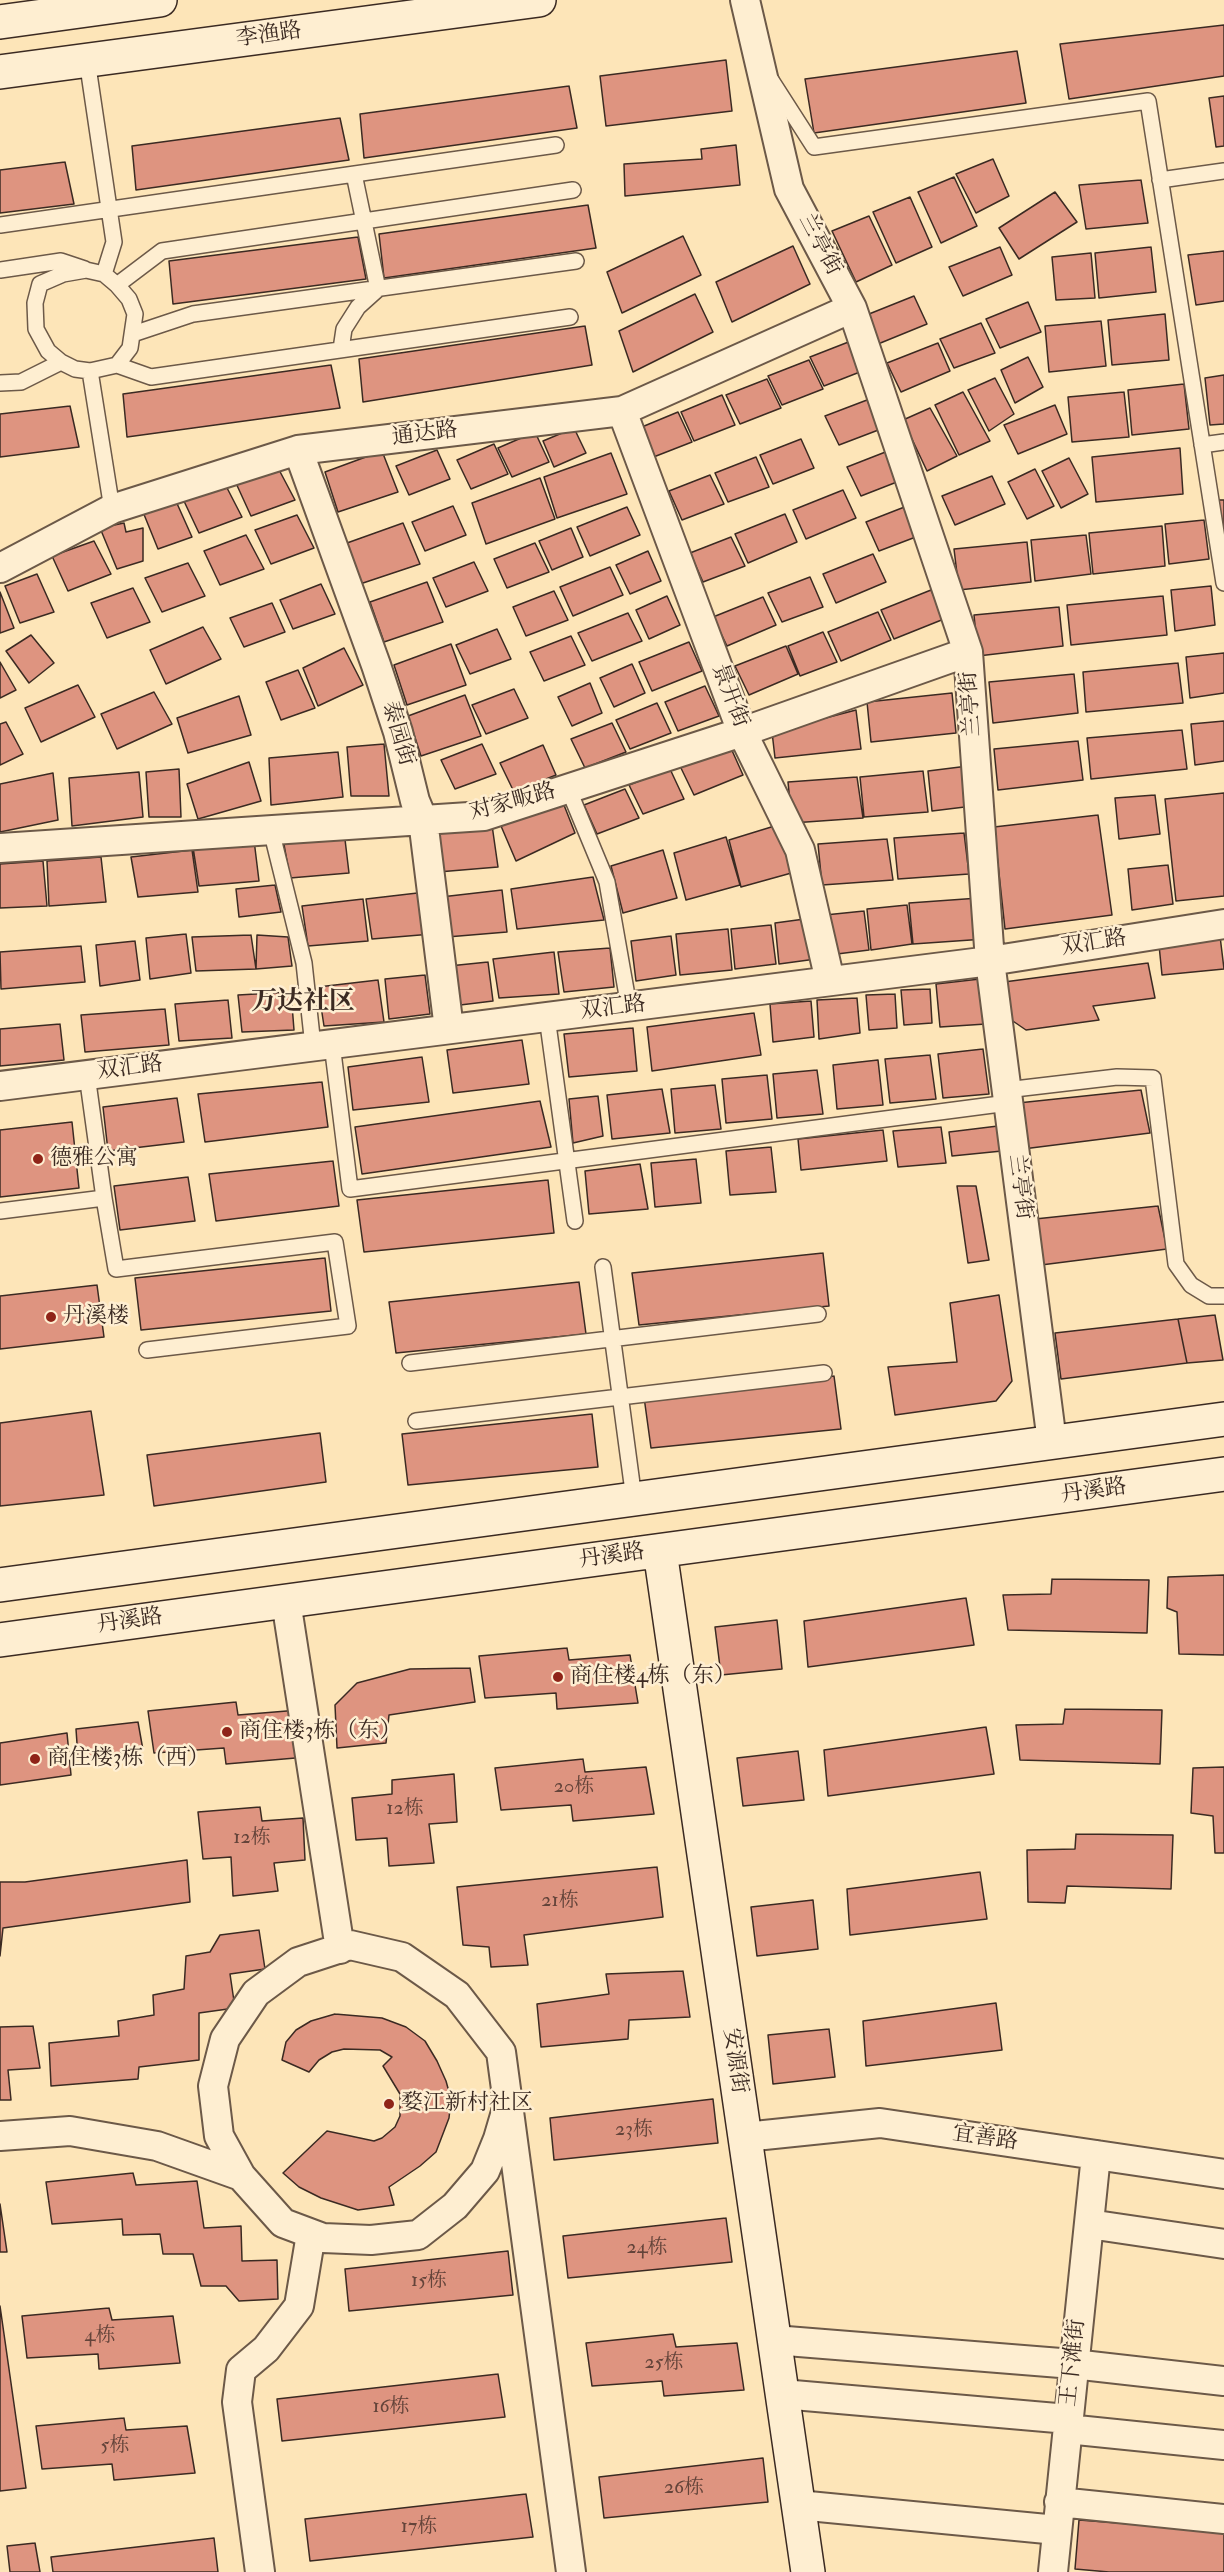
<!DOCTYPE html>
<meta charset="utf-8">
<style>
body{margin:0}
canvas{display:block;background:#fde5b8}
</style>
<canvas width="1224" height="2572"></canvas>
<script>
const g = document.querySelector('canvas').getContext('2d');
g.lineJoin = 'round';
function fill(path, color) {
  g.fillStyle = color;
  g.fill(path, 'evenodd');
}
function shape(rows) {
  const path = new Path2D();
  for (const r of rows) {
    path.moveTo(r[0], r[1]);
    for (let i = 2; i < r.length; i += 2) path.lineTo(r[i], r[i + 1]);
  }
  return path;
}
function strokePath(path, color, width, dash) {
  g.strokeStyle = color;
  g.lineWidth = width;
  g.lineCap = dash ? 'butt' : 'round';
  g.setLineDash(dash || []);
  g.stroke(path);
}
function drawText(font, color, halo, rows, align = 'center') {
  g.font = font + ' "IM FELL Double Pica","Noto Serif SC",serif';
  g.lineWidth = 5;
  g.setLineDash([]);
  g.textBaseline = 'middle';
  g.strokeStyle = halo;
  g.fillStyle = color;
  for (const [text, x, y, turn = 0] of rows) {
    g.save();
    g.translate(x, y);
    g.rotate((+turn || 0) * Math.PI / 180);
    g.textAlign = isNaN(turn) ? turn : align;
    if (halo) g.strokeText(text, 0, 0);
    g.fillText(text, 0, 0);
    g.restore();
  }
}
const building = shape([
 [1224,25,1224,76,1069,99,1060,44,1224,25],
 [1017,51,1026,103,814,133,805,79,1017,51],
 [726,60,732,111,606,126,600,76,726,60],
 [569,86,577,128,364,158,360,114,569,86],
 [1224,96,1224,146,1216,147,1209,98,1224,96],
 [340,118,349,160,136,190,132,146,340,118],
 [736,145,740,185,625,196,624,164,702,159,701,149,736,145],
 [993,159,1009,196,976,213,956,174,993,159],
 [65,162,74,204,0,213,0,170,65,162],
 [954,177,977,226,941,243,918,192,954,177],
 [1141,180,1148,223,1086,229,1079,185,1141,180],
 [1055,192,1077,222,1019,259,999,228,1055,192],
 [910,197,932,247,896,263,873,212,910,197],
 [588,205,596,248,384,278,379,234,588,205],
 [869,216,892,265,856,282,832,231,869,216],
 [683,236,701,275,622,313,607,272,683,236],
 [358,237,366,279,173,304,169,261,358,237],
 [793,246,810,284,732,322,716,282,793,246],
 [1000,247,1012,275,963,296,949,267,1000,247],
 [1151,247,1156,292,1099,298,1095,253,1151,247],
 [1224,251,1224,301,1196,305,1188,255,1224,251],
 [1091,253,1095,298,1056,300,1052,257,1091,253],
 [695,294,713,332,633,372,619,331,695,294],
 [914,296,927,324,878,344,864,316,914,296],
 [1028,302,1041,332,1000,348,986,319,1028,302],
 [1165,314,1169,360,1112,365,1108,320,1165,314],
 [1101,321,1106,366,1049,372,1045,326,1101,321],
 [981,323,995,353,954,368,940,339,981,323],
 [585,326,592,365,363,402,359,359,585,326],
 [851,341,865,370,824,386,810,357,851,341],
 [938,343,950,371,901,392,887,363,938,343],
 [1028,357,1043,387,1015,403,1001,370,1028,357],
 [809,360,823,389,782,405,768,376,809,360],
 [331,365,340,408,127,437,123,394,331,365],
 [1224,375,1224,424,1210,425,1205,378,1224,375],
 [995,378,1014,414,989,431,968,390,995,378],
 [767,379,781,408,740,424,726,395,767,379],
 [1184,384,1189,429,1132,435,1128,390,1184,384],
 [963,392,990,441,959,455,935,405,963,392],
 [1124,392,1129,437,1072,442,1068,397,1124,392],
 [722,395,735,425,694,441,681,412,722,395],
 [867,400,881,429,839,445,825,416,867,400],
 [1055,405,1067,434,1018,454,1004,425,1055,405],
 [70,406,79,447,0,457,0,414,70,406],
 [930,408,957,456,927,471,903,420,930,408],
 [678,412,692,442,651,458,637,429,678,412],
 [574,428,586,453,554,467,543,441,574,428],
 [535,432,549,462,512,477,498,448,535,432],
 [801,439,814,468,773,484,760,455,801,439],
 [494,444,508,474,471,489,457,460,494,444],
 [1180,448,1183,494,1096,502,1092,457,1180,448],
 [437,450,450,479,409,495,396,466,437,450],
 [382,451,398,492,338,512,325,472,382,451],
 [888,451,902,480,861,496,847,467,888,451],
 [611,453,627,494,557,518,544,477,611,453],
 [756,457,769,487,728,502,715,473,756,457],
 [1069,458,1088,494,1061,508,1042,471,1069,458],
 [277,466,295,500,251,516,235,481,277,466],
 [1035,469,1054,506,1027,519,1008,482,1035,469],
 [710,475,724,504,682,520,669,491,710,475],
 [992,476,1005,504,955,525,942,496,992,476],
 [540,478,555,519,486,544,472,503,540,478],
 [225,484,242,517,199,533,183,499,225,484],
 [843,490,856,518,806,539,793,510,843,490],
 [175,499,192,537,158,549,143,512,175,499],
 [1217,500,1224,500,1224,552,1217,500],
 [453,506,466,535,425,551,412,522,453,506],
 [907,506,921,535,879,551,866,522,907,506],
 [627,507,640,535,590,556,577,527,627,507],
 [785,514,797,542,748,563,735,534,785,514],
 [297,515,314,548,271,564,255,530,297,515],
 [1204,520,1209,559,1169,564,1165,524,1204,520],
 [124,523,126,532,143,528,143,561,117,569,100,528,124,523],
 [403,523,420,564,360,584,347,543,403,523],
 [1162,526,1165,566,1093,574,1089,533,1162,526],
 [571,528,583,557,552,570,539,541,571,528],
 [246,535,264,569,220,585,204,551,246,535],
 [1086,535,1091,574,1035,581,1031,540,1086,535],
 [731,537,745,566,703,582,690,553,731,537],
 [94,541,111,574,68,591,52,556,94,541],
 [1027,542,1031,582,959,590,954,549,1027,542],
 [535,543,549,572,507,588,494,559,535,543],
 [648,551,661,581,630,594,616,565,648,551],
 [873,554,886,582,836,603,823,574,873,554],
 [474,562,488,591,446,607,433,578,474,562],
 [188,563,205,596,162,612,145,578,188,563],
 [610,567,623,595,573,616,560,587,610,567],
 [37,574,54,612,20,623,5,586,37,574],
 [810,577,823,607,782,622,768,593,810,577],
 [427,582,443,622,384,642,370,602,427,582],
 [321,584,335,614,293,629,280,600,321,584],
 [1211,586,1215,625,1175,631,1171,590,1211,586],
 [133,588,150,622,107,638,91,603,133,588],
 [931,590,944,619,894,639,881,610,931,590],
 [554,591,568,620,526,636,513,607,554,591],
 [0,592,14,628,0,633,0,592],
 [667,596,680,625,649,639,636,610,667,596],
 [1163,596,1167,635,1071,645,1067,605,1163,596],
 [763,597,776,625,727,646,713,617,763,597],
 [272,603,285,632,244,647,230,618,272,603],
 [1059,607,1063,646,978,656,974,615,1059,607],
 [878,612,891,640,841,661,828,632,878,612],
 [628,613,642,641,592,661,578,633,628,613],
 [203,627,221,659,166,684,150,650,203,627],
 [497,629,511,659,470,674,456,645,497,629],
 [823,632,837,662,800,676,788,646,823,632],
 [31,635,54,663,29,683,6,651,31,635],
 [571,636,585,665,544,681,530,652,571,636],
 [689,642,702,671,652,691,639,662,689,642],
 [451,644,466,685,407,705,394,665,451,644],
 [786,646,798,674,749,695,735,666,786,646],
 [344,648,363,685,318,706,303,668,344,648],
 [1224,653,1224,693,1190,698,1186,657,1224,653],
 [0,662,16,690,0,698,0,662],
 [1178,663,1183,703,1086,712,1083,672,1178,663],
 [632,664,645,693,614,707,600,678,632,664],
 [298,670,315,708,281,720,266,682,298,670],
 [1074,674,1078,713,993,723,989,682,1074,674],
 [590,683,602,713,572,726,558,697,590,683],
 [78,685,95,717,41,742,25,708,78,685],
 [705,686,719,716,678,731,665,702,705,686],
 [514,689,528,718,486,734,472,705,514,689],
 [154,692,172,724,117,749,101,714,154,692],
 [952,693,956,733,871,742,867,702,952,693],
 [465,695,481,736,421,756,408,716,465,695],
 [239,696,251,735,188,753,177,718,239,696],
 [657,703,671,733,630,749,616,720,657,703],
 [856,710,861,749,775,758,772,732,856,710],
 [1224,721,1224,761,1195,765,1191,724,1224,721],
 [6,722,23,754,0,765,0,724,6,722],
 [612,723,626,752,585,768,571,739,612,723],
 [1182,730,1187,769,1091,779,1087,738,1182,730],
 [1078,741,1083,780,998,790,994,749,1078,741],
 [384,744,389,796,351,796,347,747,384,744],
 [482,744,496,774,455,789,441,760,482,744],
 [543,745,556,775,514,792,500,763,543,745],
 [730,746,743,775,694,795,680,766,730,746],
 [338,752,343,797,271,805,269,758,338,752],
 [249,762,261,801,198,819,187,784,249,762],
 [968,766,973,806,932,811,928,771,968,766],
 [179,769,181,817,149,817,146,772,179,769],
 [670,769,684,799,643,814,629,785,670,769],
 [923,771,928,812,864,817,860,777,923,771],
 [139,772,143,817,72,826,69,778,139,772],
 [53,773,58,820,0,832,0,784,53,773],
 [857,777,863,818,792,823,788,782,857,777],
 [625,789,639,818,597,834,584,805,625,789],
 [1224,793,1224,896,1176,901,1165,799,1224,793],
 [1155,795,1160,834,1119,839,1115,798,1155,795],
 [562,800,575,833,516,861,501,826,562,800],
 [1098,815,1112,915,1005,929,994,827,1098,815],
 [781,824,795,872,741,887,729,840,781,824],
 [492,825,498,867,438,872,432,833,492,825],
 [344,831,349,873,290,878,283,839,344,831],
 [964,833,969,874,898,879,894,838,964,833],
 [726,837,740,885,686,900,674,853,726,837],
 [887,839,893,880,822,885,818,844,887,839],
 [254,840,259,881,199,886,193,847,254,840],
 [192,850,198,892,138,897,131,857,192,850],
 [663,850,677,898,623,913,611,866,663,850],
 [101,857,106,902,49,906,47,861,101,857],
 [43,861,47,906,0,908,0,864,43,861],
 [1168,865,1173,904,1132,910,1128,869,1168,865],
 [593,877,604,920,517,929,511,889,593,877],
 [275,885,281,912,239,917,236,889,275,885],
 [502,890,507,932,447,937,441,897,502,890],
 [426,892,432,934,372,939,366,899,426,892],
 [979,898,985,939,913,944,909,903,979,898],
 [363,899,368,941,308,946,302,906,363,899],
 [907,905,912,944,871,950,867,909,907,905],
 [864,911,869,950,829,955,825,915,864,911],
 [812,918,816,959,779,964,775,923,812,918],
 [771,925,776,964,735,969,731,929,771,925],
 [728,929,732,970,680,975,676,934,728,929],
 [186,934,191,973,150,979,146,938,186,934],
 [251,935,256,969,196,971,192,937,251,935],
 [257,935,288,937,292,966,256,969,257,935],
 [671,936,676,975,636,981,631,941,671,936],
 [1220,936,1224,969,1162,975,1159,945,1220,936],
 [135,941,140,980,100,986,96,945,135,941],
 [81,946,85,982,1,989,0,952,81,946],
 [610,948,614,987,564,992,558,952,610,948],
 [554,952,559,994,499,998,493,959,554,952],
 [488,962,493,1001,452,1006,449,966,488,962],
 [1148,963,1155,998,1093,1006,1099,1020,1026,1030,1007,1017,1004,982,1148,963],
 [425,975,430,1014,389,1019,385,979,425,975],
 [980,979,986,1024,940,1027,936,984,980,979],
 [378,980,384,1022,324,1026,318,987,378,980],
 [930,989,932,1023,904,1025,901,990,930,989],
 [291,992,294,1030,242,1032,238,995,291,992],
 [895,994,897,1028,869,1030,866,995,895,994],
 [857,998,860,1033,819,1039,817,1000,857,998],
 [228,1000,232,1038,179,1041,175,1004,228,1000],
 [811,1001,814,1037,773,1042,770,1004,811,1001],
 [165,1009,169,1045,85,1052,81,1015,165,1009],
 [754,1013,761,1055,652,1071,647,1027,754,1013],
 [60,1024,64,1060,0,1066,0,1029,60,1024],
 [633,1028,637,1071,569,1077,564,1034,633,1028],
 [522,1040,529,1084,453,1093,447,1050,522,1040],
 [983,1049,989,1094,943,1098,938,1054,983,1049],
 [930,1055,936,1099,890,1103,885,1059,930,1055],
 [422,1057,429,1102,353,1110,348,1067,422,1057],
 [878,1060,883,1105,837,1109,833,1065,878,1060],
 [817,1070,823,1114,777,1118,773,1074,817,1070],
 [767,1075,772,1119,726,1123,722,1079,767,1075],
 [322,1082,328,1127,205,1142,198,1094,322,1082],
 [715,1085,721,1129,675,1133,671,1089,715,1085],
 [662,1089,670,1133,612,1139,607,1095,662,1089],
 [1141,1090,1150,1133,1023,1149,1018,1103,1141,1090],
 [598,1096,603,1136,573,1143,569,1099,598,1096],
 [177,1098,184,1142,108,1151,103,1107,177,1098],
 [540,1101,551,1147,362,1174,355,1127,540,1101],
 [72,1122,79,1188,0,1197,0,1130,72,1122],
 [998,1126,1002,1151,952,1156,949,1132,998,1126],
 [941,1127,946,1163,898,1167,893,1131,941,1127],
 [883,1130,887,1161,801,1170,798,1139,883,1130],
 [771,1147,776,1192,730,1195,726,1151,771,1147],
 [696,1159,701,1203,655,1207,651,1163,696,1159],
 [333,1161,339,1206,216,1221,209,1174,333,1161],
 [640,1164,648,1209,589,1214,585,1171,640,1164],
 [188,1177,195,1221,120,1230,114,1186,188,1177],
 [548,1180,554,1233,364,1252,357,1200,548,1180],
 [957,1186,976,1186,989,1260,968,1263,957,1186],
 [1158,1206,1167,1249,1041,1265,1035,1219,1158,1206],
 [823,1253,829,1306,639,1325,632,1273,823,1253],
 [325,1258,331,1311,141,1330,135,1278,325,1258],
 [579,1282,586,1334,396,1353,389,1302,579,1282],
 [97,1285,104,1337,0,1349,0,1296,97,1285],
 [999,1295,1012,1381,996,1401,895,1415,888,1367,957,1362,950,1303,999,1295],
 [1215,1315,1223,1360,1187,1363,1178,1319,1215,1315],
 [1178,1319,1187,1363,1061,1379,1055,1333,1178,1319],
 [834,1376,841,1429,651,1448,644,1397,834,1376],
 [91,1411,104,1495,0,1506,0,1423,91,1411],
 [592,1414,598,1467,408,1485,402,1434,592,1414],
 [320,1433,326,1482,154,1506,147,1455,320,1433],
 [1224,1575,1224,1655,1179,1654,1177,1612,1167,1608,1168,1577,1224,1575],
 [1052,1579,1149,1580,1147,1633,1008,1630,1003,1595,1051,1594,1052,1579],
 [966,1598,974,1645,808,1667,804,1621,966,1598],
 [777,1620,782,1669,721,1675,715,1627,777,1620],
 [567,1648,569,1660,630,1655,638,1703,557,1709,556,1693,485,1698,479,1656,567,1648],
 [470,1668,475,1702,389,1715,386,1743,337,1748,335,1705,357,1683,410,1669,470,1668],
 [236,1702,238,1715,299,1710,307,1757,226,1764,224,1748,154,1753,148,1711,236,1702],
 [1065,1709,1162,1710,1160,1764,1020,1760,1016,1725,1063,1724,1065,1709],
 [138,1722,143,1750,78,1758,76,1729,138,1722],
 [986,1727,994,1774,828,1796,824,1750,986,1727],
 [67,1733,71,1775,0,1785,0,1743,67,1733],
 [798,1751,804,1800,743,1806,737,1758,798,1751],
 [583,1759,585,1772,646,1767,654,1814,573,1821,571,1805,501,1810,495,1768,583,1759],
 [1224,1767,1224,1853,1215,1853,1213,1816,1191,1813,1193,1768,1224,1767],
 [454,1774,457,1822,429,1824,434,1863,389,1866,387,1838,356,1840,352,1798,392,1794,392,1780,454,1774],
 [260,1807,262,1821,303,1818,305,1860,274,1863,278,1891,233,1896,231,1857,203,1859,198,1812,260,1807],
 [1076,1834,1173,1835,1171,1889,1067,1886,1065,1903,1028,1902,1027,1850,1075,1849,1076,1834],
 [187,1860,190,1902,3,1928,0,1956,0,1882,25,1882,187,1860],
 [657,1867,663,1917,524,1935,528,1965,491,1967,489,1947,463,1945,457,1887,657,1867],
 [980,1872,987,1919,850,1935,847,1889,980,1872],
 [813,1900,818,1949,757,1956,751,1907,813,1900],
 [259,1930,265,1969,230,1974,235,2008,199,2013,199,2060,139,2067,138,2079,51,2086,49,2043,119,2036,118,2021,154,2015,153,1995,184,1989,186,1956,210,1952,220,1935,259,1930],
 [683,1971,690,2017,629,2020,628,2039,541,2047,537,2004,609,1994,606,1974,683,1971],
 [996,2003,1002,2050,866,2066,863,2021,996,2003],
 [335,2014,382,2018,406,2027,425,2041,437,2061,446,2081,451,2099,449,2118,436,2152,420,2166,389,2187,394,2205,358,2210,321,2198,299,2187,283,2173,327,2131,374,2141,382,2138,395,2127,400,2116,400,2094,383,2066,392,2057,380,2050,344,2049,332,2052,319,2060,309,2072,282,2060,286,2042,296,2030,311,2021,335,2014],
 [33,2026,40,2068,8,2070,11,2100,0,2100,0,2027,33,2026],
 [829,2029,835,2077,773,2084,768,2035,829,2029],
 [713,2099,718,2143,554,2160,550,2118,713,2099],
 [133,2173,136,2185,197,2181,204,2228,241,2226,242,2261,277,2260,278,2299,239,2301,226,2286,201,2286,193,2254,163,2254,160,2234,123,2235,122,2219,52,2224,46,2182,133,2173],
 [0,2204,7,2252,0,2252,0,2204],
 [726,2218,732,2262,568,2278,563,2236,726,2218],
 [508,2251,513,2295,349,2311,345,2269,508,2251],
 [0,2306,26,2488,0,2491,0,2306],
 [109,2308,112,2320,173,2316,180,2363,99,2369,98,2354,27,2358,22,2316,109,2308],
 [673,2334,676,2347,737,2343,744,2390,664,2396,662,2381,592,2386,586,2343,673,2334],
 [498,2374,505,2417,282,2441,277,2399,498,2374],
 [124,2418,126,2430,187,2426,195,2473,114,2480,112,2464,42,2469,36,2426,124,2418],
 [763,2458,768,2502,604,2518,599,2477,763,2458],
 [526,2494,533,2537,310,2561,305,2519,526,2494],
 [1079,2520,1224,2531,1224,2572,1109,2572,1075,2569,1079,2520],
 [214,2538,218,2572,53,2572,51,2557,214,2538],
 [35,2543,40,2572,10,2572,7,2546,35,2543]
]);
fill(building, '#de9480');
strokePath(building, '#3b2a22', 1.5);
const lane = shape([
 [87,60,114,242,104,274],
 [771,80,814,147,1148,101,1224,583],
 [1160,180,1224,171],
 [0,225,556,145],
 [0,270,61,261,85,269],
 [86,270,104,274,117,285,129,299,135,314,130,348,117,365,90,371,75,369,61,362,48,351,36,329,35,303,40,284,63,274,86,270],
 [117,285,162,251,573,190],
 [133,334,193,314,576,261],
 [341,349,344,329,358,307,378,289,354,174],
 [117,365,151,377,570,317],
 [90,371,112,509],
 [0,383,21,382,61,362],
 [1202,445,1224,442],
 [568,788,607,882,629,1007],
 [271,830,304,963,313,1046],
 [547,1017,575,1221],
 [332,1044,350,1189,1008,1103],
 [1006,1090,1117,1077,1153,1078,1176,1264,1191,1285,1209,1296,1224,1296],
 [104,1198,116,1269,335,1242,348,1326,147,1350],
 [0,1211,104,1198,87,1075],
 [603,1267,634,1499],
 [410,1363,818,1314],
 [416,1421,824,1373]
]);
const street = shape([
 [745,0,789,189,852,308,968,652,990,961,1052,1442],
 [622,411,742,732,800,850,830,981],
 [298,450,376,665,398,732,415,801,423,820,449,1029],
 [0,568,112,509,298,450,622,411,852,308],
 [0,848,484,816,742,732,968,652],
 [0,1086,990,961,1224,924],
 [286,1601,340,1949],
 [508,2105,498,2139,485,2171,455,2206,418,2235,371,2240,323,2238,283,2223,241,2176,219,2136,213,2086,225,2039,256,1993,298,1962,350,1945,402,1957,457,1995,501,2052,571,2572],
 [0,2136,70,2131,157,2146,241,2176],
 [745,2137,880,2123,1224,2174],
 [1089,2224,1224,2244],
 [774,2340,1073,2364,1224,2381],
 [782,2394,1068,2419],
 [1067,2429,1224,2445],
 [1059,2502,1224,2519],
 [798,2505,1057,2530],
 [260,2572,237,2402,241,2370,266,2349,299,2306,311,2234],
 [1053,2572,1096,2155]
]);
const secondary = shape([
 [0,22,160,0],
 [0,72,539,0],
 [660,1551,808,2572],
 [0,1585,1224,1419],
 [0,1640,1224,1474]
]);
strokePath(lane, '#6c5948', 18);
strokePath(street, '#6c5948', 32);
strokePath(secondary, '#3b2a22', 36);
strokePath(lane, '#feeed1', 15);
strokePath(street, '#feeed1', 28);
strokePath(secondary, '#feeed1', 33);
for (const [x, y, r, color] of [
 [38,1159,6,"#8f2418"],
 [51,1317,6,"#8f2418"],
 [558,1677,6,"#8f2418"],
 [227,1732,6,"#8f2418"],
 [35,1759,6,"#8f2418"],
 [389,2104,6,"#8f2418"]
]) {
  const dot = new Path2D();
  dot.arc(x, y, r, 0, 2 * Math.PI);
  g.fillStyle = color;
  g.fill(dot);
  strokePath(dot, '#feeed1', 2);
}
drawText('20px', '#64443a', null, [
 ["20栋",574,1788],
 ["12栋",405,1810],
 ["12栋",252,1839],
 ["21栋",560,1902],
 ["23栋",634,2131],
 ["24栋",647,2249],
 ["15栋",429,2282],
 ["4栋",100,2337],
 ["25栋",664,2364],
 ["16栋",391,2408],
 ["5栋",115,2447],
 ["26栋",684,2489],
 ["17栋",419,2528]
]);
drawText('22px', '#3b2a22', '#feeed1', [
 ["李渔路",269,36,-8],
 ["兰亭街",819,245,62],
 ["通达路",425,435,-7],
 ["景开街",729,696,69],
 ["兰亭街",972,704,-94],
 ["泰园街",397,734,74],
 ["对家畈路",513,803,-15],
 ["双汇路",1094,944,-9],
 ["双汇路",613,1009,-7],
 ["双汇路",130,1069,-7],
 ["兰亭街",1019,1187,83],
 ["丹溪路",1094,1492,-8],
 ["丹溪路",612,1557,-8],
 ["丹溪路",130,1622,-8],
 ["安源街",734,2061,82],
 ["宜善路",985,2139,8],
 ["王下滩街",1074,2363,-84]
]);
drawText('22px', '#3b2a22', '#feeed1', [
 ["德雅公寓",50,1159],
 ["丹溪楼",63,1317],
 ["商住楼4栋（东）",570,1677],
 ["商住楼3栋（东）",239,1732],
 ["商住楼3栋（西）",47,1759],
 ["婺江新村社区",401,2104]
], 'left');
drawText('bold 26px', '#3b2a22', '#feeed1', [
 ["万达社区",303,1003]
]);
</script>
